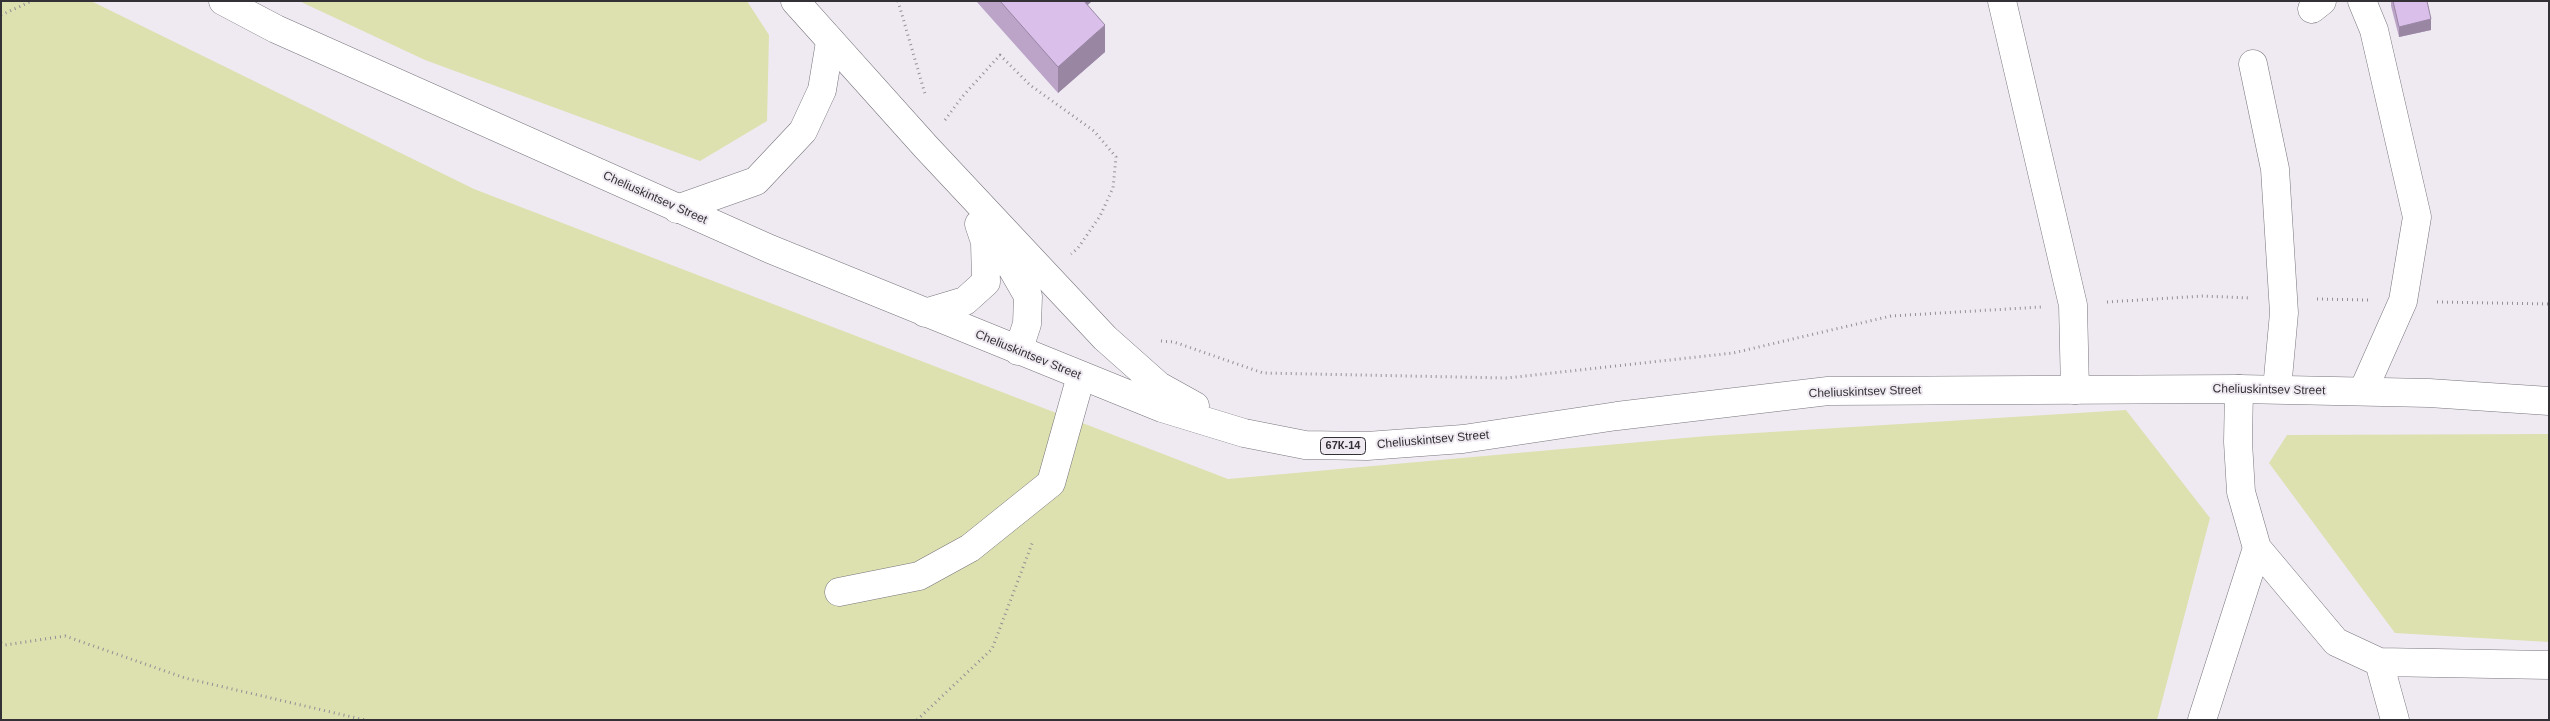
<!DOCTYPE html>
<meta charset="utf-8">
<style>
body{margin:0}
#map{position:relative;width:2550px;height:721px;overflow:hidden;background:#efeaf2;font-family:Helvetica,sans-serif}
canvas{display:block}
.frame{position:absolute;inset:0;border:2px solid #333135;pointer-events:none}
</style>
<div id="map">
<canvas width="2550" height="721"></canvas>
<div class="frame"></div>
</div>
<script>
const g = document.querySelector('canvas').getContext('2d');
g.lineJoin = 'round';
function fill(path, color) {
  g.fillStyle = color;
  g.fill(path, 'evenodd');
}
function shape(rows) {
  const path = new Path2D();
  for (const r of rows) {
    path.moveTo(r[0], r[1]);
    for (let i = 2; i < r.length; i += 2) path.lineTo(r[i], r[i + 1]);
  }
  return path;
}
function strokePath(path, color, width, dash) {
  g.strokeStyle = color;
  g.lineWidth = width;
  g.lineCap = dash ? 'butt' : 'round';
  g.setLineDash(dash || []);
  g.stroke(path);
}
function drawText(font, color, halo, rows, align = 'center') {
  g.font = font + ' Helvetica,sans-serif';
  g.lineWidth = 4;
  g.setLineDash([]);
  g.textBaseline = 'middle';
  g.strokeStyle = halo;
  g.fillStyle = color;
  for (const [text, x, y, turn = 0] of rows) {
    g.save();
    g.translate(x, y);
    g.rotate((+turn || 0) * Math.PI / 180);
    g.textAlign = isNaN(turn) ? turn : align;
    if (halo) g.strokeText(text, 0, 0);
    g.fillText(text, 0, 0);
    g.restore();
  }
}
fill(shape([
 [1,1,91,1,474,189,1228,479,1707,436,2126,410,2210,518,2157,720,1,720],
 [299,1,747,1,769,35,767,121,700,161,425,60],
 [2549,434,2549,642,2395,633,2269,463,2287,435]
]), '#dde0af');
const minor = shape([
 [2002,1,2073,305,2075,390],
 [2362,1,2374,30,2417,217,2403,301,2363,391],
 [2312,9,2322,1],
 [2253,64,2275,169,2284,313,2277,389],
 [677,209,756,181,803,131,822,90,830,42],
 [2239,389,2238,442,2241,492,2257,548,2336,642,2379,662,2549,665],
 [839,592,919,576,970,548,1051,483,1081,376],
 [2379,662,2395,720],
 [2202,720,2257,548]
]);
const major = shape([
 [223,1,276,29,770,249,1162,408,1244,433,1305,445,1367,446,1463,439,1617,416,1828,391,2239,389,2429,393,2549,401],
 [795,1,926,147,1105,338,1159,386,1195,406],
 [993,235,1028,296,1027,324,1018,351],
 [925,313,965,301,986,282,985,242,979,224]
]);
strokePath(minor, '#79757c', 29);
strokePath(major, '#79757c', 29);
strokePath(shape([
 [898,1,925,94],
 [1,15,32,1],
 [945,120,962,97,1000,55,1030,85,1094,131,1116,157,1113,188,1100,216,1078,248,1071,254],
 [2317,299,2368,300],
 [2107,302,2203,296,2250,298],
 [2437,302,2549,304],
 [1161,341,1174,342,1263,373,1507,378,1733,353,1891,316,2041,307],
 [1,643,5,645,65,636,185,678,365,720],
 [917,720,992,649,1033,541]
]), '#928f95', 3, [1, 4]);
strokePath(minor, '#fff', 28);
strokePath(major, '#fff', 28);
fill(shape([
 [976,1,1092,1,1087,5,1105,52,1058,93],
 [2391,1,2427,1,2431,30,2399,37,2391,6]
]), '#bba4c8');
fill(shape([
 [1075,1,1092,1,1075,17],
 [2431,19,2431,30,2399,37,2399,27],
 [1105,25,1105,52,1058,93,1058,67]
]), '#9886a3');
const building = shape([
 [1000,1,1084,1,1105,25,1058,67,1000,1],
 [2393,1,2427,1,2431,19,2399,27,2393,1]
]);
fill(building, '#d9bfe9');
strokePath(building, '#9886a3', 1);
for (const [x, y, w] of [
 [1343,446,45]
]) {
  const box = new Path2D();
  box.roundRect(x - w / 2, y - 8.5, w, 17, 4);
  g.fillStyle = '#efeaf2';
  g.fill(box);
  strokePath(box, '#333135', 1);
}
drawText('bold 11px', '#333135', null, [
 ["67К-14",1343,446]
]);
drawText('12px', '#333135', '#efeaf2', [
 ["Cheliuskintsev Street",655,198,24],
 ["Cheliuskintsev Street",1028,355,22],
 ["Cheliuskintsev Street",2269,390,1],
 ["Cheliuskintsev Street",1865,392,-2],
 ["Cheliuskintsev Street",1433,440,-5]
]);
</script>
